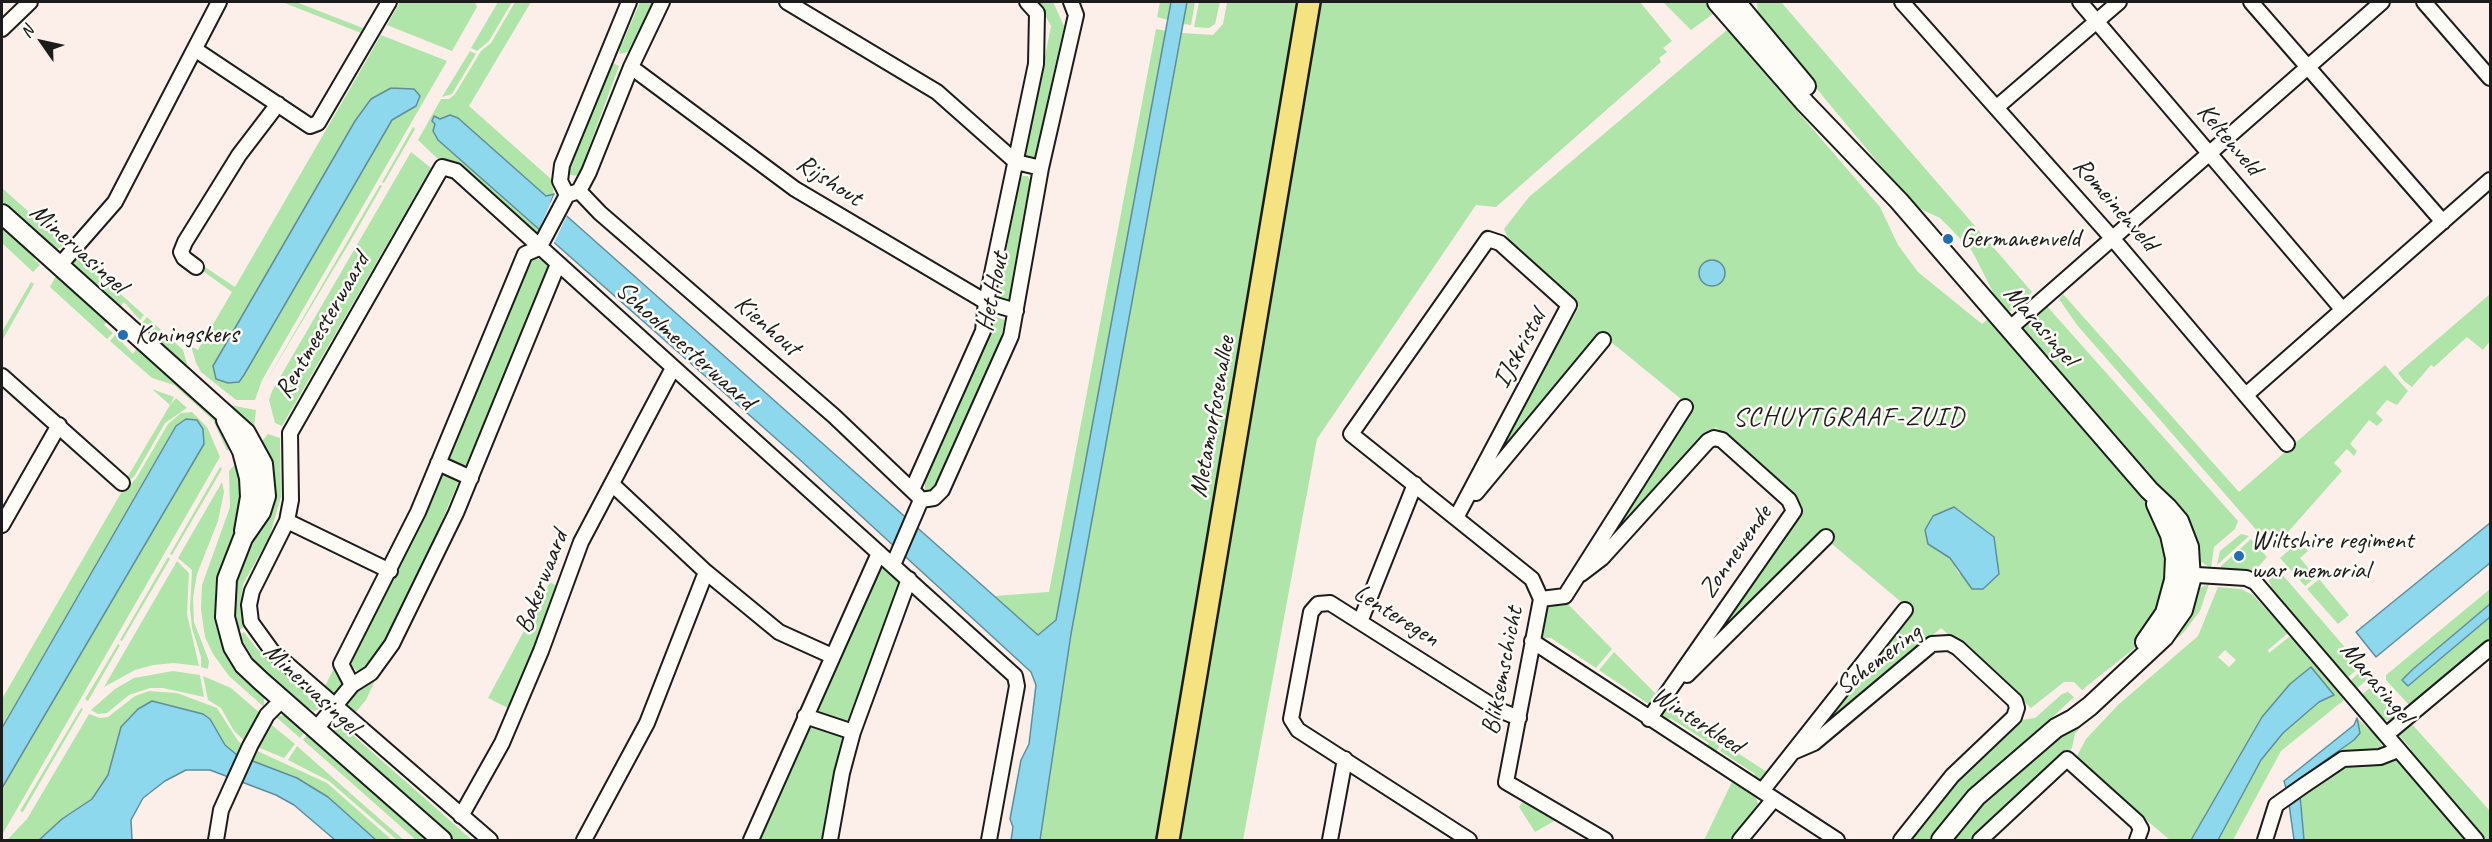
<!DOCTYPE html>
<style>
body{margin:0}
#map{position:relative;width:2492px;height:842px;overflow:hidden;background:#fcefea;font-family:Caveat,sans-serif}
canvas{display:block}
.frame{position:absolute;inset:0;border:3px solid #1c1c1c;pointer-events:none}
.north{position:absolute;left:12px;top:12px;width:60px;height:60px;-webkit-text-stroke:4px #fdfcf7;paint-order:stroke;rotate:304deg;font-size:16px;font-weight:700;line-height:24px;text-align:center;color:#1c1c1c}
.north::after{content:'';display:block;margin:auto;width:21px;height:27px;background:#1c1c1c;clip-path:polygon(50% 0,100% 100%,50% 72%,0 100%)}
</style>
<div id="map">
<canvas width="2492" height="842"></canvas>
<div class="frame"></div>
<div class="north">N</div>
</div>
<script>
const g = document.querySelector('canvas').getContext('2d');
g.lineJoin = 'round';
function fill(path, color) {
  g.fillStyle = color;
  g.fill(path, 'evenodd');
}
function shape(rows) {
  const path = new Path2D();
  for (const r of rows) {
    if (r.length === 3) {
      path.moveTo(r[0] + r[2], r[1]);
      path.arc(r[0], r[1], r[2], 0, 2 * Math.PI);
      continue;
    }
    path.moveTo(r[0], r[1]);
    for (let i = 2; i < r.length; i += 2) path.lineTo(r[i], r[i + 1]);
  }
  return path;
}
function strokePath(path, color, width, dash) {
  g.strokeStyle = color;
  g.lineWidth = width;
  g.lineCap = dash ? 'butt' : 'round';
  g.setLineDash(dash || []);
  g.stroke(path);
}
function drawText(font, color, halo, rows, align = 'center') {
  g.font = font + ' Caveat,sans-serif';
  g.lineWidth = 5;
  g.setLineDash([]);
  g.textBaseline = 'middle';
  g.strokeStyle = halo;
  g.fillStyle = color;
  for (const [text, x, y, turn = 0] of rows) {
    g.save();
    g.translate(x, y);
    g.rotate((+turn || 0) * Math.PI / 180);
    g.textAlign = isNaN(turn) ? turn : align;
    if (halo) g.strokeText(text, 0, 0);
    g.fillText(text, 0, 0);
    g.restore();
  }
}
fill(shape([
 [282,2,296,2,363,28,361,33],
 [400,2,475,2,477,7,452,51,387,25],
 [498,2,512,2,489,41,477,51,471,48],
 [515,2,531,2,469,106,551,179,554,194,546,197,445,116,436,124,438,140,539,229,536,236,443,164,418,140,441,99,449,99,455,94,481,51,491,43],
 [640,2,653,2,628,52,620,54,619,45,623,42],
 [1040,2,1053,2,1064,26,1035,158,1025,157,1051,26,1038,3],
 [1160,2,1171,2,1168,20,1157,17],
 [1187,2,1195,2,1191,25,1183,24],
 [1199,2,1220,2,1215,24,1209,28,1194,27],
 [1227,2,1301,2,1159,840,1040,840,1071,634,1182,33,1213,35,1223,24],
 [1317,2,1640,2,1672,41,1663,48,1667,52,1659,58,1661,62,1496,207,1476,205,1317,439,1243,840,1175,840],
 [1663,2,1709,2,1717,11,1691,30],
 [1757,2,1781,2,2032,292,2017,309,2007,312,1995,296,1972,251,1951,229,1940,218,1914,206,1758,18],
 [1156,29,1167,31,1056,620,1038,635,994,596,1049,592],
 [1727,30,1880,207,1898,245,1918,272,1982,324,1989,318,2145,497,2164,531,2170,556,2166,596,2153,623,2136,647,2082,690,2074,682,2064,682,2031,708,1941,628,1818,735,1814,733,1913,612,1832,544,1833,540,1825,531,1700,654,1801,510,1799,503,1716,427,1605,549,1599,552,1692,408,1600,333,1497,462,1493,460,1579,307,1506,242,1508,238,1504,229,1529,197],
 [1954,507,1994,537,1959,574,1950,558,1939,552],
 [381,35,447,61,262,380,255,400,236,400,201,372,196,363,191,346,198,350,232,292,200,269,202,265,235,287],
 [416,106,392,120,244,375,213,366,355,121],
 [470,51,476,54,452,94,442,97],
 [611,62,619,66,585,158,585,166,581,176,570,175,567,169],
 [413,127,415,129,384,183,382,182],
 [411,152,431,168,282,426,275,423,269,400,272,391],
 [1023,176,1028,176,1031,182,1009,298,1004,303,998,296,1019,181],
 [380,185,382,186,351,240,264,385],
 [2,188,66,245,57,249,49,243,47,246,2,205],
 [2,224,36,256,34,259,40,265,33,272,2,243],
 [78,256,144,315,140,320,124,302,117,310,74,270,74,263],
 [534,257,547,263,548,271,544,283,430,548,375,660,361,674,350,665,431,504,528,260],
 [57,274,108,320,104,325,113,333,107,339,50,287],
 [31,282,34,284,2,341,2,332],
 [2063,294,2239,492,2385,365,2408,391,2397,405,2387,400,2376,413,2383,420,2377,426,2369,420,2350,444,2357,451,2354,456,2347,449,2334,463,2342,471,2273,549,2077,325,2059,299],
 [2490,294,2490,341,2483,350,2467,337,2434,367,2431,365,2412,387,2404,381,2398,373],
 [2045,304,2238,521,2235,529,2214,547,2211,568,2201,562,2024,334,2024,326],
 [993,316,1005,320,999,344,937,486,925,495,925,474,991,333],
 [147,317,183,350,189,371,148,337,152,332,142,323],
 [115,335,133,354,138,347,213,415,233,446,227,451,213,420,174,385,152,378,110,341],
 [152,389,174,397,170,405,176,398,187,408,165,423,134,477,124,483,170,405],
 [224,404,256,410,254,428,250,431],
 [192,412,207,427,220,457,2,835,2,788,204,444,203,429,197,420,176,426,2,728,2,699,125,486,131,484,137,477,168,424,181,413],
 [268,434,280,438,281,497,269,538,243,584,240,607,243,628,237,631,233,617,233,593,259,445],
 [238,461,243,485,237,526,216,579,215,610,217,629,226,652,264,697,264,707,229,676,213,654,205,637,201,609,202,585,230,507,229,471],
 [220,467,222,469,172,555,170,554],
 [222,482,224,492,218,521,197,574,193,598,194,622,209,661,208,669,201,667,201,657,192,628,190,608,192,570,178,558],
 [2241,534,2249,536,2217,565,2220,551],
 [2251,539,2267,557,2259,566,2249,572,2221,570,2221,566],
 [2295,545,2303,546,2308,551,2300,558,2316,577,2305,586,2280,558],
 [168,557,170,559,122,641,120,640],
 [177,561,189,573,187,614,199,666,174,663,153,665,135,670,104,687],
 [2275,566,2361,666,2346,679,2274,593,2269,581,2269,573],
 [890,568,902,583,846,724,817,713,879,569],
 [2319,579,2349,615,2338,624,2307,589],
 [550,582,559,587,514,711,488,698],
 [2209,584,2200,611,2184,632,2113,694,2102,709,2098,709,2196,590],
 [2218,587,2241,589,2253,595,2288,633,2268,650,2269,653,2289,637,2292,638,2344,700,2281,751,2233,840,2218,840,2261,760,2283,733,2320,702,2333,695,2262,717,2191,840,2170,840,2075,760,2086,739,2118,705,2198,636],
 [2225,650,2236,660,2229,667,2218,657],
 [2490,589,2490,604,2413,669,2403,680,2404,682,2409,686,2490,617,2490,639,2410,706,2386,680,2386,675],
 [1565,601,1612,649,1596,668,1551,638,1542,638,1544,610,1550,604],
 [244,632,257,649,321,704,320,709,314,711,304,706,302,709,262,673,239,635],
 [118,644,120,645,88,701,85,699],
 [1614,652,1655,693,1653,703,1650,705,1599,670],
 [385,659,366,700,354,714,347,707,348,701],
 [335,666,341,682,339,689,331,695,324,688],
 [2364,668,2369,674,2368,679,2355,690,2349,682],
 [173,671,200,675,204,697,163,688,150,688,129,695,107,713,98,714,91,710,115,689,134,678],
 [203,676,231,688,261,714,247,743,234,731,221,708,208,700],
 [2375,684,2402,712,2391,721,2379,719,2360,696],
 [149,691,177,693,217,708,238,741,245,747,239,756,237,755,225,745,210,719,121,727,108,776,92,799,62,819,39,840,7,840,27,819,89,714,100,718,108,717,135,696],
 [2068,692,2074,697,1965,800,1932,840,1912,840,1958,782,2021,723,2021,720,2035,718,2062,694],
 [1665,705,1722,742,1714,755,1706,748,1709,743,1670,718,1667,723,1662,715],
 [81,708,83,709,38,786,23,812,20,811],
 [284,715,306,731,300,738,276,717],
 [2357,718,2376,736,2385,752,2397,760,2465,840,2304,840,2301,798,2298,789,2301,780,2354,740,2360,732],
 [2087,719,2075,734,2072,748,1973,840,1949,840,1974,809,2060,733],
 [268,722,295,744,284,758,255,746],
 [336,722,344,722,347,730,472,840,451,840,338,740,340,737,334,732,333,726],
 [2410,722,2490,811,2490,840,2480,840,2408,752,2411,749,2398,734],
 [811,724,842,733,842,737,821,840,758,840],
 [308,733,431,840,416,840,303,740],
 [1724,744,1770,774,1762,781,1752,778,1755,774,1720,751],
 [297,746,366,807,404,840,397,840,329,781,288,760],
 [253,749,327,783,392,840,376,840,328,797,248,760],
 [1732,782,1756,798,1759,806,1730,840,1704,840],
 [1524,800,1556,819,1556,820,1535,832,1519,807]
]), '#afe5a8');
const water = shape([
 [1171,2,1187,2,1071,634,1040,840,1011,840,1013,827,1010,819,1021,760,1029,744,1036,685,1031,672,798,458,438,140,433,131,435,124,432,121,434,116,440,119,450,115,458,118,546,196,554,194,551,202,1038,635,1056,620,1171,2],
 [391,88,414,89,420,96,416,106,392,120,244,375,239,382,228,383,216,379,213,366,355,121,371,99,391,88],
 [1712,273,13],
 [186,419,197,420,203,429,204,444,2,788,2,728,176,426,186,419],
 [1954,507,1994,537,1999,574,1983,589,1972,589,1950,558,1928,544,1925,530,1933,516,1954,507],
 [2490,523,2490,563,2376,657,2356,632,2490,523],
 [2490,604,2490,617,2408,686,2402,680,2413,669,2490,604],
 [2311,667,2334,695,2319,702,2283,733,2261,760,2218,840,2191,840,2262,717,2290,684,2311,667],
 [152,701,203,714,210,719,225,745,237,755,297,778,328,797,376,840,335,840,294,805,276,795,210,770,186,770,165,781,143,798,131,820,132,840,39,840,62,819,92,799,108,775,121,727,138,709,152,701],
 [2357,718,2360,733,2354,740,2286,788,2284,781,2354,725,2357,718],
 [2300,795,2304,840,2294,840,2289,804,2300,795]
]);
fill(water, '#8dd8ed');
strokePath(water, '#608d99', 1.5);
fill(shape([
 [554,195,555,201,568,213,553,245,538,232]
]), '#fcefea');
const street = shape([
 [787,2,937,92,1016,162,1041,168],
 [1902,2,2113,239,2287,444],
 [2080,2,2342,309],
 [2251,2,2443,222],
 [2424,2,2490,78],
 [2,29,30,2],
 [196,50,310,126,318,123,389,2],
 [631,67,795,189,986,302,1016,311],
 [1997,107,2119,2],
 [579,191,600,213,834,416,918,496],
 [567,195,560,181,562,165,629,2],
 [539,248,567,195,579,191,589,172,631,67,662,2],
 [59,266,115,202,219,2],
 [196,267,184,258,181,252,185,242,239,155,278,104],
 [2009,329,2382,2],
 [2,376,122,483],
 [2247,394,2490,180],
 [438,463,471,478],
 [612,484,706,572,779,632,832,656],
 [912,490,983,331,986,302,1036,64,1037,13,1027,2],
 [1476,493,1603,340],
 [921,500,934,498,942,490,1011,336,1041,168,1076,15,1071,2],
 [1457,516,1569,305,1500,243,1488,239,1351,434,1532,579,1541,599,1506,782,1605,840],
 [287,521,390,571],
 [2,525,59,425],
 [893,565,921,500],
 [1581,574,1602,558,1708,441,1714,438,1722,440,1789,500,1794,511,1649,719],
 [2181,574,2246,578,2255,582,2476,840],
 [1541,599,1565,596,1685,407],
 [1360,622,1415,484],
 [1532,641,1837,840],
 [1687,675,1826,537],
 [352,685,341,664,418,512,525,254,539,248],
 [805,716,853,732],
 [316,729,352,685,371,673,392,644,456,513,558,264],
 [2386,735,2490,648],
 [1793,752,1814,743,1932,644,1949,643,1958,648,2015,701,2017,708,2014,717,1952,776,1901,840],
 [1762,791,1905,610],
 [461,816,502,743,541,651,581,542,673,368],
 [216,840,221,810,250,746,267,715,282,700],
 [490,840,272,651,251,622,249,605,252,591,287,521,291,500,290,433,442,167,456,171,1015,676,1017,686,989,840],
 [584,840,647,723,706,572],
 [751,840,879,553],
 [830,840,842,773,853,732,909,579],
 [1330,840,1345,759],
 [1469,840,1298,730,1291,719,1311,612,1318,604,1330,603,1499,710,1519,718],
 [1740,840,1774,799],
 [1980,840,2067,759,2137,822,2141,829,2137,840],
 [2265,840,2276,805,2303,786,2343,759,2380,757,2398,750]
]);
const secondary = shape([
 [1717,2,1805,103,1899,201,2149,490,2168,508,2179,521,2189,547,2191,580,2183,610,2164,637,2090,706,2073,719,2056,728,1976,797,1941,840],
 [1736,2,1806,86],
 [2,214,246,433,263,464,266,496,261,512,243,538,227,579,225,617,233,647,244,665,261,681,442,840],
 [226,420,242,451,249,478,250,497,244,531],
 [2145,642,2165,613,2174,580,2175,558,2170,535,2156,504]
]);
const primary = shape([
 [1168,840,1309,2]
]);
strokePath(street, '#1c1c1c', 18);
strokePath(secondary, '#1c1c1c', 22);
strokePath(primary, '#1c1c1c', 26);
strokePath(street, '#fdfcf7', 14);
strokePath(secondary, '#fdfcf7', 18);
strokePath(primary, '#f5e382', 21);
for (const [x, y, r, color] of [
 [1948,239,6,"#1f6fb2"],
 [123,335,6,"#1f6fb2"],
 [2239,556,6,"#1f6fb2"]
]) {
  const dot = new Path2D();
  dot.arc(x, y, r, 0, 2 * Math.PI);
  g.fillStyle = color;
  g.fill(dot);
  strokePath(dot, '#fdfcf7', 2);
}
drawText('26px', '#1c1c1c', '#fdfcf7', [
 ["Keltenveld",2229,140,50],
 ["Rijshout",829,181,33],
 ["Romeinenveld",2115,205,49],
 ["Minervasingel",78,249,42],
 ["Het Hout",993,292,-78],
 ["Rentmeesterwaard",323,326,-60],
 ["Kienhout",767,326,41],
 ["Marasingel",2040,326,49],
 ["Schoolmeesterwaard",685,346,42],
 ["IJskristal",1520,349,-62],
 ["Metamorfosenallee",1213,417,-80],
 ["Zonnewende",1736,552,-55],
 ["Bakerwaard",542,582,-69],
 ["Lenteregen",1396,616,32],
 ["Schemering",1879,660,-37],
 ["Bliksemschicht",1503,671,-79],
 ["Marasingel",2376,683,50],
 ["Minervasingel",311,689,43],
 ["Winterkleed",1697,721,33]
]);
drawText('26px', '#1c1c1c', '#fdfcf7', [
 ["Germanenveld",1960,239],
 ["Koningskers",135,335],
 ["Wiltshire regiment",2251,541],
 ["war memorial",2251,571]
], 'left');
g.letterSpacing = '1.5px';
drawText('27px', '#1c1c1c', '#fdfcf7', [
 ["SCHUYTGRAAF-ZUID",1849,418]
]);
g.letterSpacing = '0px';
</script>
